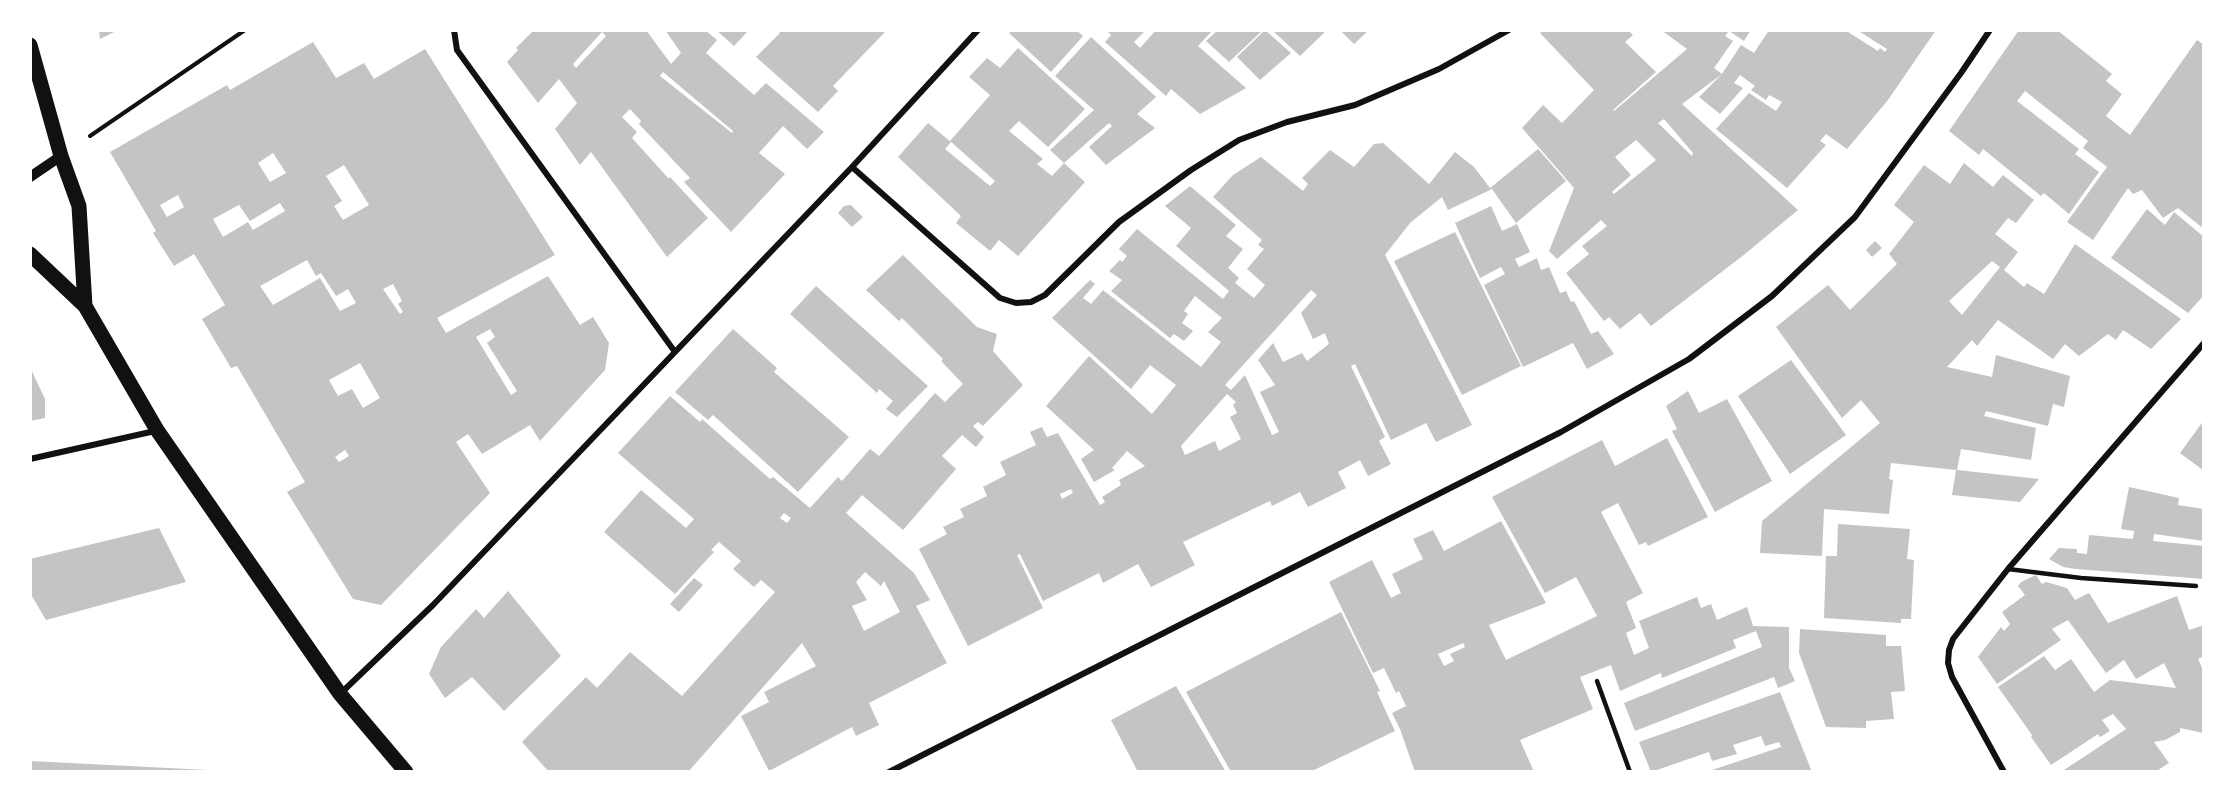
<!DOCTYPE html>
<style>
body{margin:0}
#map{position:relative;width:2234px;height:802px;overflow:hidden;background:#fff;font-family:Quicksand,sans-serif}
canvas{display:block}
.frame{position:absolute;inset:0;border:32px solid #fff;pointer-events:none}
</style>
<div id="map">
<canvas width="2234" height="802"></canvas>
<div class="frame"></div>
</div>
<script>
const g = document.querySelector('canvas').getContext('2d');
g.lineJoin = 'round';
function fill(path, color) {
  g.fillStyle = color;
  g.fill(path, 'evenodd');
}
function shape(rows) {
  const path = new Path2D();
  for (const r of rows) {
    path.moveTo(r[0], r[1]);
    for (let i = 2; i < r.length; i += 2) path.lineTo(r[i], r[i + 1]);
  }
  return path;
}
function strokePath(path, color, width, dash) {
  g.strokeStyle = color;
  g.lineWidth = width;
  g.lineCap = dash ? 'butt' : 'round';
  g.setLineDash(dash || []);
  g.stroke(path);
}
fill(shape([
 [99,30,118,30,100,39],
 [534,30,646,30,671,64,681,53,665,30,705,30,717,40,706,53,754,95,766,83,824,132,807,149,783,126,759,153,785,174,731,232,684,182,690,178,639,124,641,121,630,109,622,117,637,132,632,138,669,179,670,177,708,218,667,257,591,152,580,165,555,129,577,103,559,79,538,103,507,62,518,50,516,48],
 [602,32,606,36,576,68,573,64],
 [663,72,733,131,732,133,660,76],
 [716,30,749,30,734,46],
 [777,30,883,30,885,32,833,86,838,91,818,112,756,57,780,33],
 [1012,30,1076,30,1083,36,1051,72,1009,33],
 [1106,30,1146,30,1134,42,1140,48,1156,30,1213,30,1198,46,1246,88,1200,114,1171,89,1166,96,1105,42,1111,35],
 [1218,30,1263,30,1229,62,1206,41],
 [1265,30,1291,53,1260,80,1237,57],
 [1272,30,1327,30,1300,56],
 [1340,30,1369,30,1354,44],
 [1543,30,1628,30,1633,35,1625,42,1656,72,1613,110,1614,111,1687,49,1661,30,1751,30,1744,41,1729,31,1725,36,1733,41,1714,68,1722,74,1741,45,1754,53,1769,30,1845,30,1878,51,1880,48,1885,52,1887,49,1857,30,1936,30,1888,100,1847,149,1826,134,1820,141,1826,145,1787,188,1716,129,1749,93,1776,111,1782,102,1769,95,1766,100,1751,90,1755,86,1740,75,1734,83,1743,88,1720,114,1699,97,1722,74,1682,104,1798,210,1745,254,1651,326,1640,313,1620,329,1609,317,1604,321,1566,273,1589,254,1582,246,1607,226,1601,220,1557,259,1549,251,1574,188,1522,128,1543,105,1562,123,1594,90,1540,33],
 [1664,119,1693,153,1692,156,1658,123],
 [1636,140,1656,160,1614,194,1612,192,1631,175,1615,157],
 [2019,30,2057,30,2112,74,2106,81,2122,94,2106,116,2130,135,2197,40,2204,45,2204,229,2178,208,2163,218,2142,190,2133,194,2128,188,2093,240,2067,222,2107,167,2083,148,2088,141,2025,91,2017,101,2079,149,2075,154,2099,172,2069,214,2044,193,2041,196,1983,149,1979,155,1949,131],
 [1091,37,1156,97,1137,114,1155,128,1106,165,1089,147,1112,126,1109,123,1064,163,1050,150,1094,110,1055,76],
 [313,42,336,78,364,63,374,79,425,49,555,255,437,318,446,333,548,276,580,325,593,317,609,343,605,370,540,441,530,425,482,454,468,434,456,442,490,493,381,605,353,599,287,492,305,482,237,366,231,368,202,319,225,305,194,254,174,266,153,233,156,231,110,152,227,85,230,90],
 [273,153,286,173,270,182,258,163],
 [344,165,369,205,343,220,334,206,342,201,326,176],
 [178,195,184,207,167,217,160,205],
 [280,203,285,211,253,230,248,222,223,237,213,219,239,205,250,221],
 [307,260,316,276,321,273,336,296,348,289,356,303,340,311,320,278,273,305,260,286],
 [393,284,402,301,398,304,403,312,400,314,383,289],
 [490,329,495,337,487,343,517,391,511,395,476,337],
 [360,363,380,398,363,408,352,389,338,396,329,380],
 [345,450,349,456,339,462,335,457],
 [1018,48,1085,109,1048,147,1019,121,1009,131,1043,159,1037,164,1052,176,1064,163,1085,182,1018,256,999,240,990,251,956,223,961,216,898,157,928,123,951,142,945,149,990,186,995,181,950,141,990,95,969,77,987,58,1000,68],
 [1383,143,1429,184,1455,152,1474,167,1490,188,1538,149,1566,181,1516,223,1492,189,1448,210,1442,197,1410,223,1385,255,1472,425,1436,442,1426,423,1391,440,1355,364,1351,366,1385,437,1379,441,1391,464,1368,476,1360,460,1338,472,1346,488,1308,507,1300,492,1272,506,1270,501,1183,542,1195,565,1151,587,1138,564,1103,583,1099,573,1043,601,1020,554,1017,555,1043,608,968,646,919,549,947,534,943,527,964,517,960,509,987,496,983,487,1006,475,1000,462,1036,445,1030,432,1042,427,1047,437,1058,433,1100,505,1105,502,1102,497,1121,485,1119,480,1145,466,1127,451,1112,468,1115,470,1094,482,1081,459,1094,450,1046,406,1089,356,1152,414,1176,385,1150,365,1131,389,1052,318,1090,280,1095,284,1083,298,1091,304,1103,290,1201,367,1221,342,1208,332,1222,318,1195,296,1184,311,1188,314,1182,323,1193,331,1184,341,1174,334,1170,338,1111,291,1122,280,1109,271,1120,260,1122,262,1127,256,1119,249,1137,229,1223,299,1229,291,1176,246,1191,228,1165,206,1190,186,1236,225,1226,236,1243,249,1228,268,1239,278,1235,283,1254,298,1265,285,1247,269,1264,249,1258,245,1262,240,1213,197,1233,175,1261,157,1303,191,1308,184,1302,178,1330,150,1354,167,1374,144],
 [1311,290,1317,295,1301,313,1313,339,1325,333,1329,344,1307,361,1302,353,1283,362,1273,343,1258,360,1275,385,1260,392,1279,432,1272,435,1245,375,1231,390,1225,385],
 [1227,394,1236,402,1233,405,1237,413,1230,417,1241,439,1219,451,1215,441,1185,455,1181,446],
 [1071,489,1073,493,1062,499,1060,494],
 [1964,163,1993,187,2003,175,2034,200,2016,223,2008,218,1995,234,2018,252,2004,270,2024,287,2027,283,2044,294,2075,244,2181,319,2151,349,2123,330,2116,340,2108,334,2079,356,2065,344,2053,359,1998,320,1977,346,1972,340,1947,367,1992,377,1996,355,2070,376,2064,407,2053,404,2048,426,1986,411,1984,416,2036,428,2031,460,1961,449,1957,470,2039,479,2020,502,1952,495,1956,470,1891,463,1889,479,1893,480,1889,514,1824,509,1822,556,1760,553,1762,521,1880,423,1861,400,1842,418,1776,327,1828,285,1850,310,1897,264,1889,254,1914,222,1894,205,1924,165,1950,184],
 [1992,261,2000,267,1962,315,1949,301],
 [851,205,863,217,852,227,838,213,844,206],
 [1491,206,1502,231,1517,224,1530,252,1515,259,1519,267,1537,258,1541,270,1549,267,1560,293,1566,291,1571,302,1574,301,1591,334,1598,331,1614,354,1587,369,1573,343,1523,367,1484,285,1505,274,1501,267,1480,278,1455,223],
 [2147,209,2165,225,2174,212,2204,237,2204,295,2188,313,2111,258],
 [1455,232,1521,366,1462,395,1394,261],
 [1875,241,1882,248,1872,257,1866,250],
 [903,255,977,327,997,334,993,351,1023,385,983,426,978,422,973,426,984,437,976,447,962,435,942,456,956,469,903,530,862,495,846,513,914,573,930,600,916,606,947,663,869,703,879,725,856,736,852,727,769,771,741,716,769,702,764,692,816,666,802,643,688,772,549,772,522,742,586,677,597,688,630,652,682,696,775,592,761,580,754,587,733,569,741,561,719,542,711,550,714,552,675,594,604,532,641,490,686,528,694,519,618,453,670,396,700,422,702,419,770,479,773,477,810,508,838,477,842,481,870,449,879,456,935,393,945,402,963,384,941,361,943,359,902,318,899,321,866,290],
 [784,513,791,518,787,523,780,518],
 [865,572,881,586,884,581,900,612,864,631,852,606,867,600,856,582],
 [816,286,928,386,897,417,886,409,893,401,879,389,877,393,790,314],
 [733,329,777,368,774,372,849,437,798,492,713,415,708,420,675,392],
 [1791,360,1846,435,1790,474,1738,396],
 [30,367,45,399,45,418,30,421],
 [1688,391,1699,413,1727,399,1772,481,1715,512,1672,431,1677,429,1666,406],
 [2204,420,2204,471,2180,453],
 [1667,438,1708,517,1648,546,1646,542,1639,545,1618,503,1601,512,1643,593,1626,602,1636,628,1626,633,1634,655,1649,648,1639,621,1697,597,1701,608,1711,604,1717,620,1747,607,1753,626,1789,627,1789,668,1795,681,1778,688,1774,677,1635,731,1624,703,1762,647,1756,631,1733,640,1736,648,1662,678,1661,673,1620,691,1611,665,1580,677,1593,709,1520,740,1534,772,1415,772,1400,729,1392,713,1406,706,1399,691,1396,693,1384,668,1373,673,1329,582,1372,560,1391,598,1401,593,1392,574,1423,559,1413,539,1433,530,1444,551,1501,521,1546,603,1489,625,1506,660,1597,616,1576,577,1545,593,1492,497,1602,440,1615,466],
 [1463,643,1465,647,1450,654,1454,661,1444,666,1438,654],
 [2129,487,2179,498,2178,505,2204,509,2204,541,2154,534,2153,541,2204,546,2204,579,2076,569,2063,567,2049,559,2059,548,2077,549,2077,553,2087,554,2089,535,2133,539,2134,531,2121,529],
 [1838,524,1910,529,1907,559,1914,560,1911,619,1901,619,1901,623,1824,618,1826,556,1837,556],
 [159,528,186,582,46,620,30,593,30,559],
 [2036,575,2042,584,2046,582,2067,588,2075,600,2089,593,2108,623,2177,596,2189,630,2204,625,2204,656,2198,659,2204,672,2204,729,2202,729,2203,733,2180,728,2180,732,2165,740,2154,742,2169,763,2155,772,2061,772,2126,729,2113,714,2102,720,2110,731,2100,737,2098,734,2051,765,2031,737,2032,735,1998,687,2044,656,2055,670,2071,659,2094,692,2110,680,2176,688,2164,663,2136,679,2124,660,2106,673,2068,620,2052,629,2061,640,1997,684,1978,657,2001,627,2004,631,2010,624,2002,612,2025,595,2018,586,2021,582],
 [694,578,703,585,679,612,670,604],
 [508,591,561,656,504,711,472,677,445,698,429,674,441,647,476,609,484,618],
 [1341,612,1380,691,1377,692,1395,731,1310,772,1231,772,1186,692],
 [1800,629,1886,635,1886,646,1901,646,1905,691,1891,692,1894,719,1866,721,1866,728,1826,727,1799,653],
 [1176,686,1226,772,1138,772,1111,720],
 [1780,692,1812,772,1706,772,1781,747,1779,742,1765,746,1761,736,1733,745,1737,754,1712,761,1709,752,1651,772,1639,742],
 [30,761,208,770,208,772,30,772]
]), '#c4c4c4');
strokePath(shape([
 [90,136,245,30]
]), '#111', 4);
strokePath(shape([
 [2008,569,2081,578,2196,586],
 [1597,681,1630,772]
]), '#111', 4.5);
strokePath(shape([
 [454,30,457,50,675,352],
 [852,167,1000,298,1016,303,1031,302,1045,295,1119,222,1191,170,1239,140,1287,122,1355,105,1439,69,1509,30],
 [30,459,155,431],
 [341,693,433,605,852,167,978,30],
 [889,772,1561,432,1689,359,1772,296,1855,217,1961,73,1990,30],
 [2004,772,1952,677,1948,663,1949,650,1953,639,2008,569,2204,343]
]), '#111', 6);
strokePath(shape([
 [30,177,61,156]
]), '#111', 10);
strokePath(shape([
 [30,45,61,156,79,206,85,306],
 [30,254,85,306,157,430,340,694,406,772]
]), '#111', 15);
</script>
